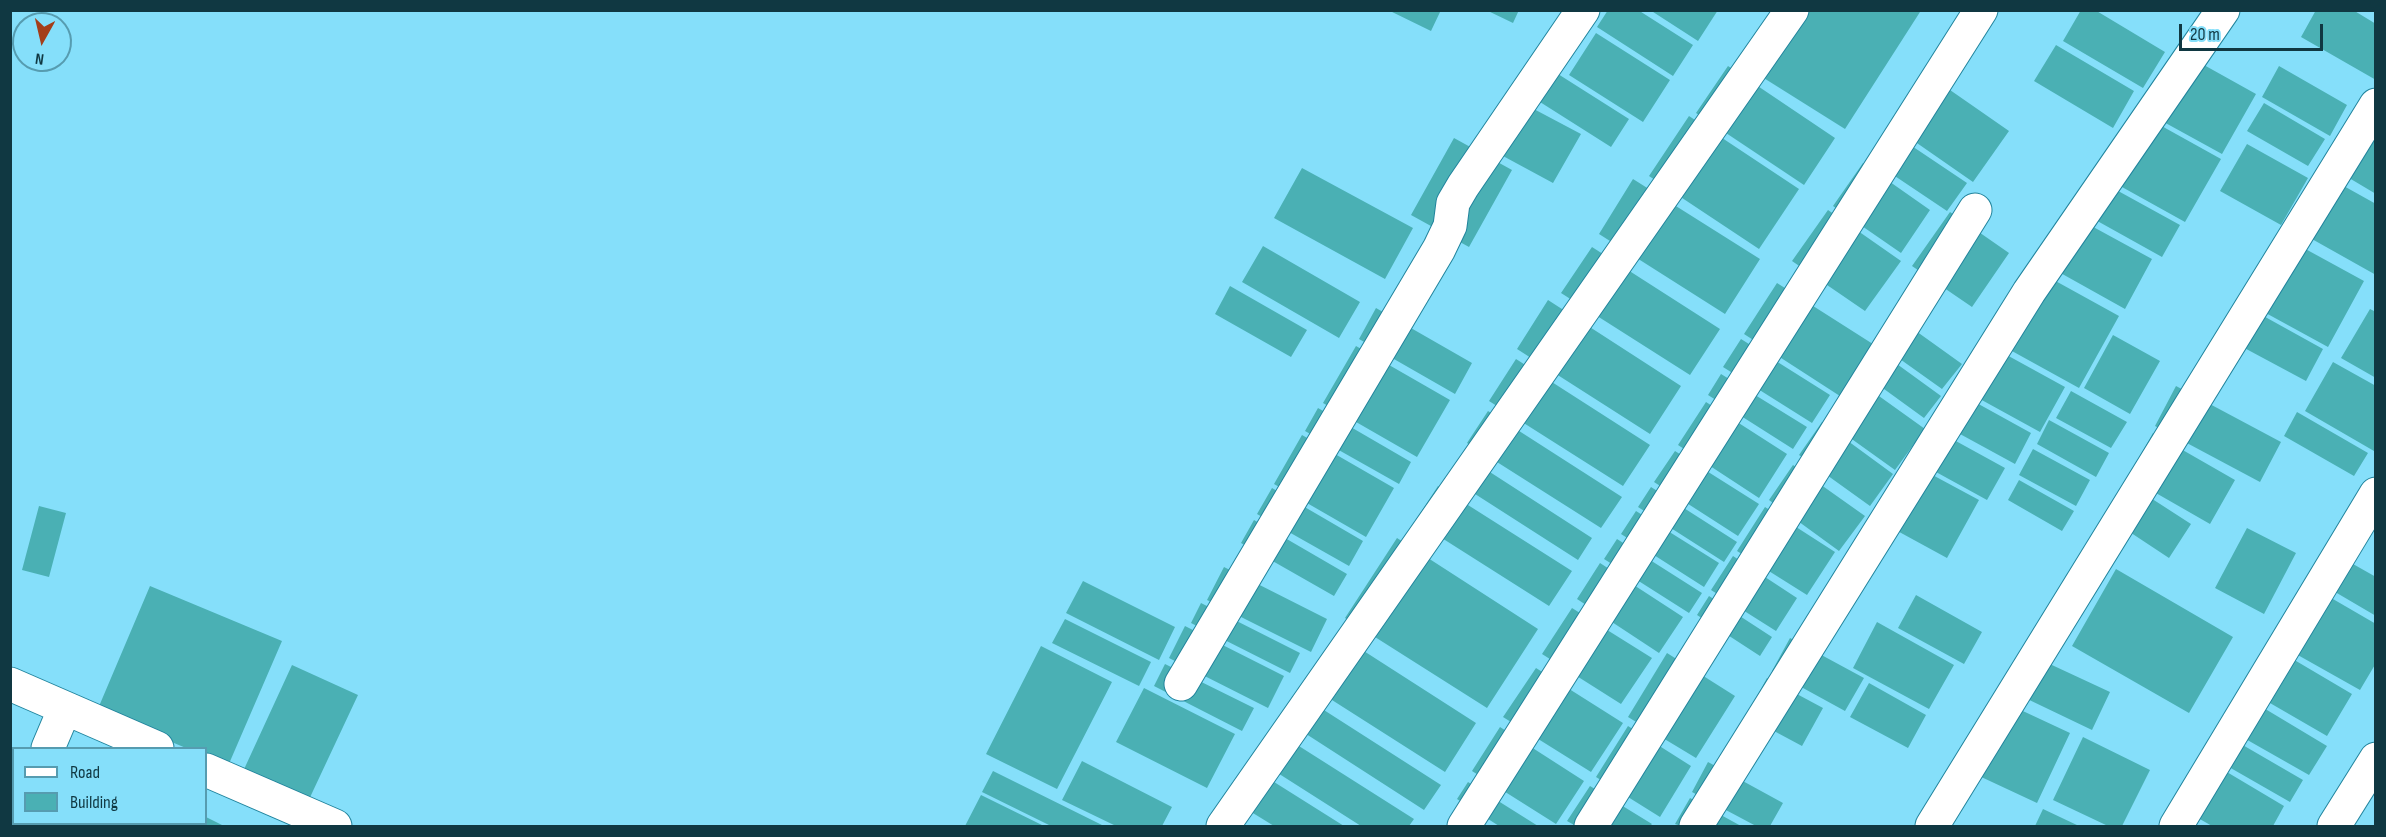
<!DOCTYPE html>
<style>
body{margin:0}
#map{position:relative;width:2386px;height:837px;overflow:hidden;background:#85dffa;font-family:"Sofia Sans Condensed",sans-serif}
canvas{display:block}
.frame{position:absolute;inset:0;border:12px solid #103842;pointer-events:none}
.legend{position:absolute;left:12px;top:747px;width:195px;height:78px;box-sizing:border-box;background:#85dffa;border:2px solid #569cb0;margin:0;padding:8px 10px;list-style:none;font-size:18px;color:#103842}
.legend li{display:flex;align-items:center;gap:12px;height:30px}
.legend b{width:30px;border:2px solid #569cb0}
.north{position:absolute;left:12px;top:12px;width:60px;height:60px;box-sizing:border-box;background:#85dffa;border:2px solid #569cb0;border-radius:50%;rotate:188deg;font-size:16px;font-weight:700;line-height:24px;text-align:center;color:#103842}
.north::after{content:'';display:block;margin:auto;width:21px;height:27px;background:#a43e19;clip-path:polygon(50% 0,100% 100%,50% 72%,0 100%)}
.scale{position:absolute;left:2179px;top:24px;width:144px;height:27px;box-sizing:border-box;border:3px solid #103842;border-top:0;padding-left:8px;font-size:18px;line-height:21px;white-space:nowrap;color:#103842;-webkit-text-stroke:4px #85dffa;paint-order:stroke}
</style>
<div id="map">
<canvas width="2386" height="837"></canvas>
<div class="frame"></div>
<ul class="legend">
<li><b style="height:8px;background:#fff"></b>Road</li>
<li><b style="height:16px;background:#4ab0b4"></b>Building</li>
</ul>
<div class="north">N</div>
<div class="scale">20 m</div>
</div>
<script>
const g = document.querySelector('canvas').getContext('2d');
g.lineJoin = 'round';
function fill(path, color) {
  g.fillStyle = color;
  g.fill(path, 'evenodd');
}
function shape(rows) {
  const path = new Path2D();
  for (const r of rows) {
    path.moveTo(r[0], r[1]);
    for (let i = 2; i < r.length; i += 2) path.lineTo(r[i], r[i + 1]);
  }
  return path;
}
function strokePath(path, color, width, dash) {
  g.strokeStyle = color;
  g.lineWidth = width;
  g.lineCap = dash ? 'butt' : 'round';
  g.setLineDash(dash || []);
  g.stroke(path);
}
fill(shape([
 [1388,10,1441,10,1431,31],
 [1486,10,1519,10,1513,23],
 [1608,10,1638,10,1693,45,1673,76,1597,27],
 [1650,10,1718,10,1698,41],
 [1777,10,1918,10,1920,12,1845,129,1743,65],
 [2081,10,2095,10,2165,52,2143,88,2063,41],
 [2316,10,2353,10,2376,24,2376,80,2301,37],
 [1596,33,1670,80,1643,122,1569,75],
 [2056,45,2134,91,2113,128,2034,81],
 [2186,55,2256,94,2222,154,2151,115],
 [1728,66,1835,138,1804,185,1696,113],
 [2279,66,2347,105,2330,136,2262,97],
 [1558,74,1629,119,1611,147,1540,102],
 [1927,74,2009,131,1973,182,1891,125],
 [2264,103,2325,139,2308,166,2247,131],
 [1530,107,1581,134,1553,183,1503,156],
 [2376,111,2376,194,2339,172],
 [2140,114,2221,159,2185,222,2104,177],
 [1689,116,1799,189,1759,249,1649,176],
 [1888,130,1967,183,1947,211,1868,158],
 [1454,138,1512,170,1469,247,1411,215],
 [2247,144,2308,178,2281,225,2220,191],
 [1863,163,1930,210,1901,253,1833,206],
 [1302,168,1413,228,1385,279,1274,218],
 [1633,179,1760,259,1725,314,1599,234],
 [2333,180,2376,204,2376,275,2303,234],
 [2100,181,2180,225,2162,257,2083,213],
 [1828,210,1901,261,1865,311,1792,261],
 [1950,212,2009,253,1972,307,1912,266],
 [2075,217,2152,259,2125,309,2048,266],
 [2278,234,2364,281,2328,347,2242,300],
 [1263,246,1360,302,1339,338,1242,282],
 [1592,247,1720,329,1690,375,1561,293],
 [2032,268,2119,316,2079,388,1992,340],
 [1777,283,1876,346,1843,398,1744,334],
 [1230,286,1307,330,1291,357,1215,314],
 [1548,300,1681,386,1650,434,1517,349],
 [2240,303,2323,349,2306,381,2222,336],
 [1376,308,1472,363,1455,394,1359,339],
 [2370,309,2376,312,2376,378,2341,358],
 [1895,316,1962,364,1942,389,1876,342],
 [2113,335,2160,361,2130,414,2084,388],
 [1741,339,1830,395,1812,423,1723,367],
 [1356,346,1450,400,1417,457,1323,403],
 [1994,348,2065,387,2040,432,1969,393],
 [1879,351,1941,396,1924,418,1862,373],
 [1516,359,1650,445,1623,486,1489,401],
 [2333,362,2376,386,2374,451,2305,411],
 [1721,374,1807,427,1793,449,1708,395],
 [1858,381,1925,429,1895,470,1828,422],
 [2176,386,2281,442,2260,482,2155,426],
 [1955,391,2031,433,2015,464,1938,422],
 [2071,391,2127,422,2111,448,2056,418],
 [1706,402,1787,454,1759,498,1678,445],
 [1318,408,1411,462,1399,484,1305,431],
 [1488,411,1622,497,1601,528,1467,443],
 [2297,412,2368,453,2354,476,2284,436],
 [2049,420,2109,453,2096,477,2037,444],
 [1822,422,1893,474,1870,506,1799,455],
 [1934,429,2005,468,1987,500,1916,461],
 [2153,433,2235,480,2210,524,2128,477],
 [1302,435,1394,488,1366,537,1274,484],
 [2033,449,2090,480,2076,506,2019,475],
 [1675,451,1759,504,1738,536,1654,482],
 [1462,454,1592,538,1578,560,1447,476],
 [1793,465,1865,516,1839,551,1769,500],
 [1914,465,1979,500,1947,558,1881,522],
 [2019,480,2074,511,2062,531,2008,500],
 [2126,482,2191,524,2169,558,2104,515],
 [1438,486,1572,571,1549,606,1415,521],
 [1651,487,1737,542,1724,562,1638,507],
 [1272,488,1363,541,1349,566,1257,514],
 [39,506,66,513,49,577,22,570],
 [1765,507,1835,552,1807,595,1737,551],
 [1636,511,1719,563,1704,587,1621,534],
 [1254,520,1347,574,1334,596,1241,543],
 [2247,528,2296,553,2264,614,2215,588],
 [1397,538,1538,629,1487,708,1345,618],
 [1617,539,1702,593,1689,613,1604,559],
 [2330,551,2376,577,2376,616,2313,579],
 [1733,556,1797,598,1776,631,1711,590],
 [1600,563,1683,617,1659,653,1577,599],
 [1224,567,1327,619,1311,652,1207,600],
 [2116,569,2233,637,2189,713,2072,646],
 [1083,581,1175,627,1159,660,1066,613],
 [150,586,282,641,228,766,206,757,206,748,186,748,97,711],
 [2314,588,2376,624,2376,663,2360,690,2280,645],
 [1916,595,1982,632,1964,664,1898,628],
 [1709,596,1772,637,1760,656,1697,615],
 [1201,603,1300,653,1290,673,1191,623],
 [1572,608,1652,658,1621,704,1542,654],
 [1065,619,1151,662,1139,686,1052,643],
 [1877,622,1954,665,1929,709,1853,668],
 [1185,626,1284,676,1268,708,1169,658],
 [1342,637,1476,723,1445,772,1310,686],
 [1790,638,1864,678,1845,711,1772,671],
 [2269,645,2352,694,2327,736,2244,688],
 [1041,646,1112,682,1057,789,986,754],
 [1667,653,1735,696,1696,758,1628,717],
 [2039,659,2110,692,2092,730,2021,696],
 [1165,664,1254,708,1242,731,1154,686],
 [292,665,358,695,305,808,240,778],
 [1536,668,1623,723,1591,772,1503,717],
 [1767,678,1823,708,1802,746,1746,716],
 [1869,683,1926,715,1908,748,1850,717],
 [1144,688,1235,734,1207,788,1116,742],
 [1302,696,1441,785,1424,810,1286,721],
 [1995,698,2070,733,2037,803,1962,768],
 [2247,698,2327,746,2309,775,2228,729],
 [1628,726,1691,766,1660,817,1596,777],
 [1500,727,1584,781,1556,824,1472,771],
 [2222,733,2303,780,2290,802,2208,755],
 [1280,734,1414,819,1409,826,1361,826,1262,763],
 [2083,737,2150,770,2122,826,2108,826,2053,800],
 [2205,759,2284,806,2273,826,2212,826,2177,806],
 [1082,761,1172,807,1162,826,1116,826,1062,800],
 [1708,762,1783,803,1770,826,1756,826,1692,792],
 [1255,770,1344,826,1274,826,1235,802],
 [993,771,1104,826,1051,826,982,792],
 [13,781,14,824,51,824,50,826,20,826,10,823,10,788],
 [1468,782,1538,826,1499,826,1457,799],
 [1590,786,1652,824,1650,826,1576,826,1567,821],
 [981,795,1044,826,965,826],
 [1690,798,1741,826,1681,826,1675,824],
 [2043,809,2079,826,2035,826],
 [206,817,224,826,166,826,168,824,206,824],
 [64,824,122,824,121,826,71,826]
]), '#4ab0b4');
const minor = shape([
 [10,684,157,748],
 [1181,684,1439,249,1450,226,1453,203,1463,186,1583,10],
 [48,748,65,708],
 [206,770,335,826],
 [17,826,18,824],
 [1223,826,1792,10],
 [1464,826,1981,10],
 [1591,826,1975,210],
 [1696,826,2029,292,2223,10],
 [1932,826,2376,105],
 [2176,826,2376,494],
 [2334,826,2376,759]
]);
strokePath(minor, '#21849d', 35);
strokePath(minor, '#fff', 33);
</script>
